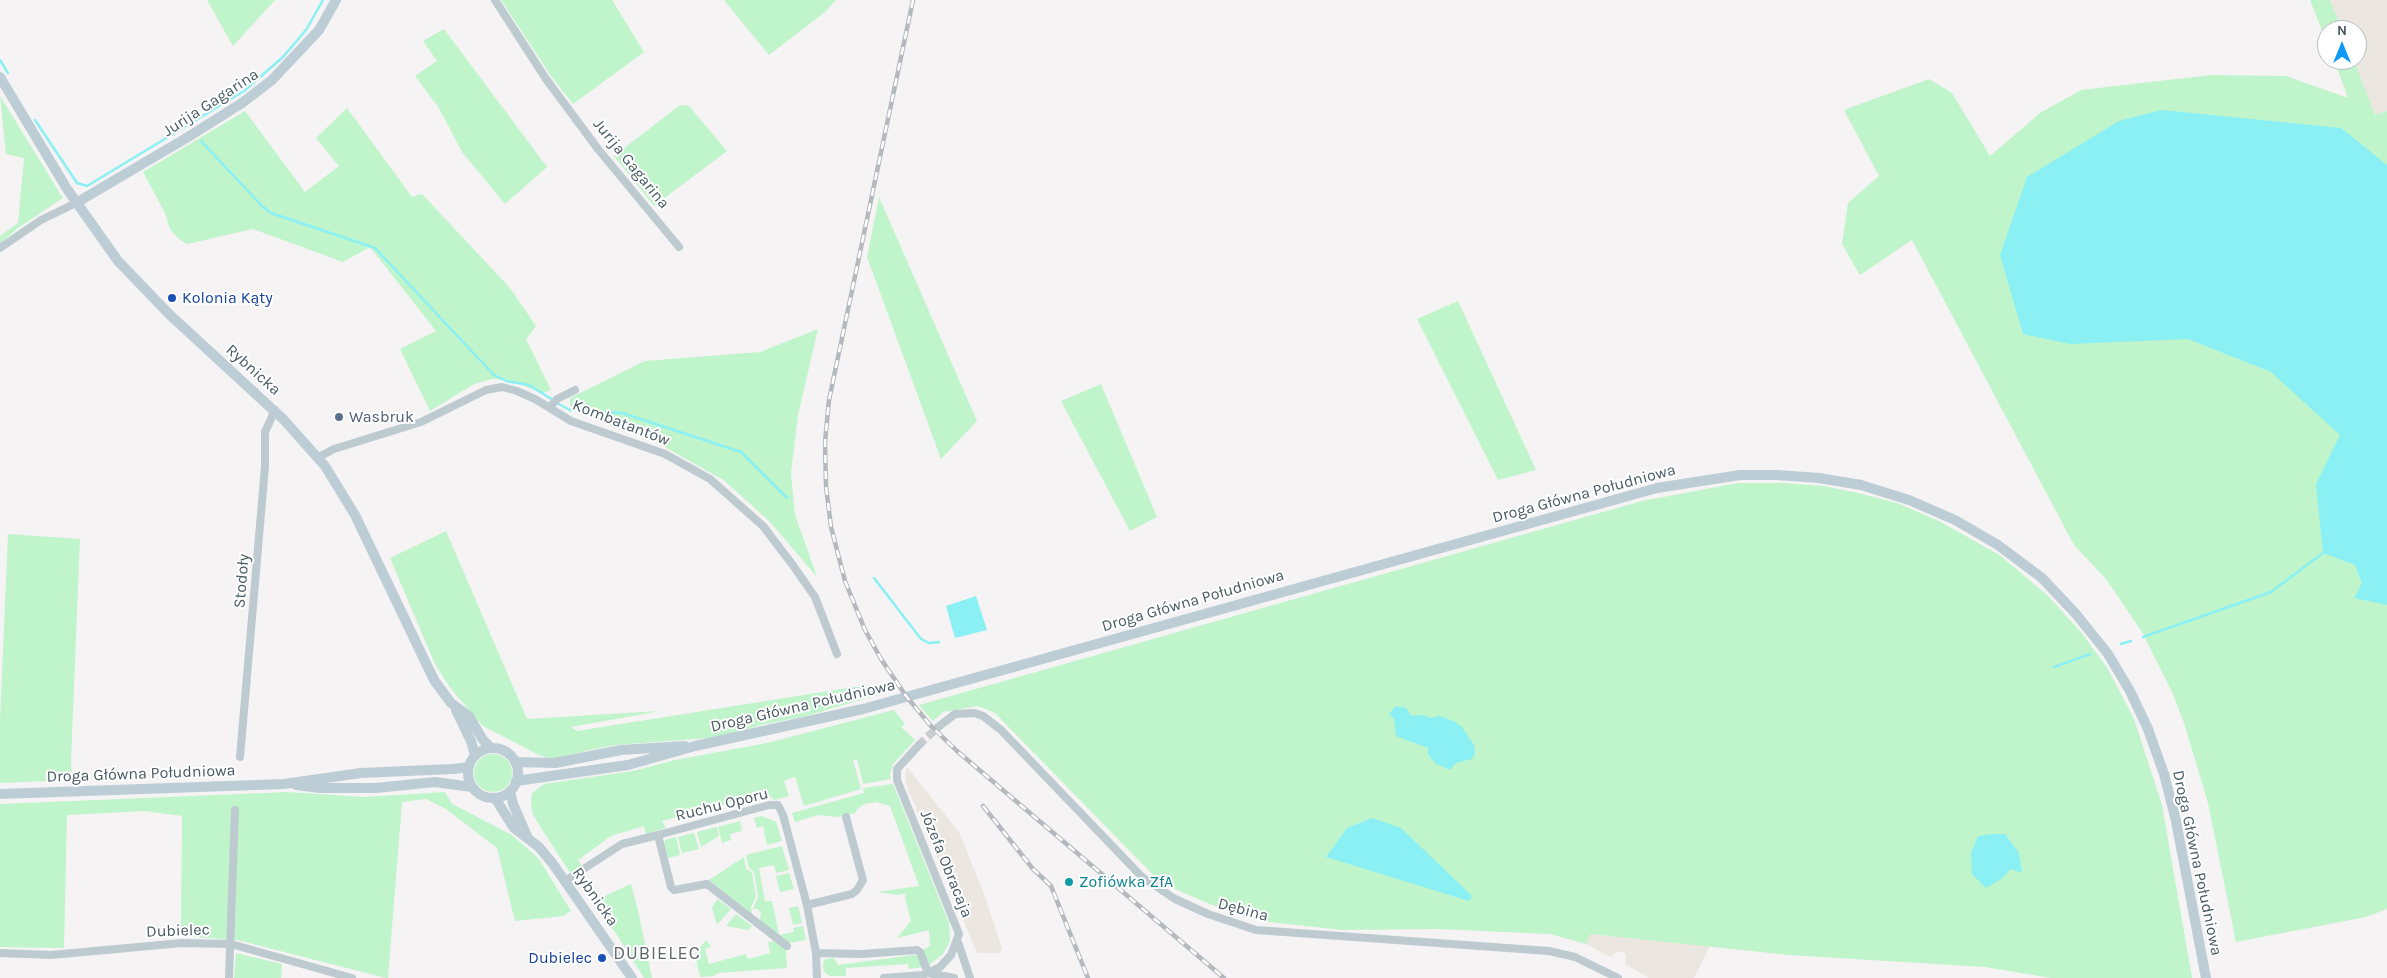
<!DOCTYPE html>
<meta charset="utf-8">
<style>
body{margin:0}
#map{position:relative;width:2387px;height:978px;overflow:hidden;background:#f5f3f3;font-family:Karla,sans-serif}
canvas{display:block}
.north{position:absolute;left:2317px;top:20px;width:50px;height:50px;box-sizing:border-box;background:#fff;border:1px solid #b6bdc0;border-radius:50%;rotate:0deg;font-size:14px;font-weight:700;line-height:20px;text-align:center;color:#485a62}
.north::after{content:'';display:block;margin:auto;width:18px;height:22px;background:#0d99f5;clip-path:polygon(50% 0,100% 100%,50% 72%,0 100%)}
</style>
<div id="map">
<canvas width="2387" height="978"></canvas>
<div class="north">N</div>
</div>
<script>
const g = document.querySelector('canvas').getContext('2d');
g.lineJoin = 'round';
function fill(path, color) {
  g.fillStyle = color;
  g.fill(path, 'evenodd');
}
function shape(rows) {
  const path = new Path2D();
  for (const r of rows) {
    if (r.length === 3) {
      path.moveTo(r[0] + r[2], r[1]);
      path.arc(r[0], r[1], r[2], 0, 2 * Math.PI);
      continue;
    }
    path.moveTo(r[0], r[1]);
    for (let i = 2; i < r.length; i += 2) path.lineTo(r[i], r[i + 1]);
  }
  return path;
}
function strokePath(path, color, width, dash) {
  g.strokeStyle = color;
  g.lineWidth = width;
  g.lineCap = dash ? 'butt' : 'round';
  g.setLineDash(dash || []);
  g.stroke(path);
}
function drawText(font, color, halo, rows, align = 'center') {
  g.font = font + ' Karla,sans-serif';
  g.lineWidth = 4;
  g.setLineDash([]);
  g.textBaseline = 'middle';
  g.strokeStyle = halo;
  g.fillStyle = color;
  for (const [text, x, y, turn = 0] of rows) {
    g.save();
    g.translate(x, y);
    g.rotate((+turn || 0) * Math.PI / 180);
    g.textAlign = isNaN(turn) ? turn : align;
    if (halo) g.strokeText(text, 0, 0);
    g.fillText(text, 0, 0);
    g.restore();
  }
}
fill(shape([
 [2330,0,2387,0,2387,111,2375,115,2354,60,2357,60,2357,30,2342,30],
 [907,767,959,832,983,891,1002,948,1000,953,977,953,907,787,905,776],
 [1589,934,1669,942,1710,946,1694,978,1649,978,1625,964,1626,954,1618,951,1610,957,1586,944]
]), '#ece6e0');
fill(shape([
 [207,0,275,0,233,46],
 [501,0,612,0,644,52,573,104,551,76],
 [724,0,836,0,825,12,769,55],
 [2310,0,2330,0,2342,30,2327,30,2327,43],
 [444,29,547,167,505,204,462,152,439,108,415,76,437,61,423,41],
 [2334,60,2354,60,2375,115,2387,111,2387,909,2366,917,2236,942,2208,803,2184,723,2172,692,2142,632,2106,579,2074,545,1912,240,1860,275,1842,244,1848,203,1879,176,1844,110,1929,79,1952,93,1990,156,2040,113,2081,90,2211,75,2286,76,2348,98],
 [0,96,63,198,18,228,0,244,0,236,18,223,24,158,6,154],
 [680,105,689,106,727,151,654,206,614,156],
 [347,108,412,197,422,194,510,288,536,326,526,339,551,390,543,393,508,380,492,379,474,384,430,411,400,349,436,331,370,247,343,262,253,229,187,244,179,239,170,229,165,213,143,172,245,111,305,192,339,166,316,138],
 [879,197,977,421,941,459,867,257],
 [1458,301,1536,470,1498,480,1417,319],
 [818,329,798,415,791,473,795,515,817,577,771,523,725,481,658,443,618,429,570,406,570,398,645,361,760,352],
 [1101,384,1157,517,1130,531,1061,401],
 [1738,483,1783,483,1823,486,1858,493,1897,503,1939,521,2001,556,2048,596,2081,632,2108,669,2134,719,2162,805,2192,978,2051,978,1985,967,1789,955,1590,934,1586,944,1550,934,1436,929,1342,930,1260,921,1212,905,1161,883,995,713,978,706,943,712,933,721,919,705,1642,501],
 [446,531,527,719,660,711,571,727,577,731,854,687,878,687,881,694,806,716,760,725,721,737,615,745,585,751,552,760,539,755,483,726,451,689,435,664,390,558],
 [8,534,80,539,71,760,72,780,0,783,0,721],
 [894,710,905,724,901,727,915,740,893,764,890,774,891,779,863,784,857,759,853,760,861,789,804,806,795,777,784,781,789,796,774,800,767,793,662,821,666,828,646,834,644,826,611,836,578,860,582,866,570,873,533,815,531,803,532,793,544,784,633,771,675,760,767,743],
 [493,773,19],
 [893,784,949,923,950,941,943,954,929,965,923,950,930,946,929,930,897,938,911,921,905,898,906,893,899,895,877,892,919,886,890,806,876,802,864,804,856,810,856,813,838,817,818,815,795,822,792,813,864,793,863,788],
 [288,792,364,797,445,792,452,804,512,835,539,859,571,911,563,916,515,921,497,848,446,809,426,799,402,802,388,978,386,978,237,940,181,936,182,816,145,811,67,815,64,948,0,947,0,804],
 [762,816,776,822,782,841,767,845,763,826,757,828,754,818],
 [740,821,742,831,730,834,731,840,722,843,718,827],
 [717,827,719,836,701,847,697,832],
 [694,833,699,849,682,853,678,837],
 [676,837,680,855,668,858,664,843,665,840],
 [782,846,789,870,776,873,774,865,759,868,765,901,772,901,779,935,794,932,793,928,803,926,806,940,788,943,760,920,761,912,757,909,753,909,758,897,754,872,749,868,746,855],
 [744,857,746,869,752,872,756,897,751,907,752,914,709,880],
 [789,873,794,889,780,892,776,876],
 [631,884,638,910,652,978,644,978,615,932,591,902],
 [717,899,731,909,717,925,712,908],
 [798,906,802,923,793,925,789,908],
 [736,914,752,926,748,930,726,926],
 [706,940,711,947,705,949,709,964,746,954,748,959,770,953,768,942,774,941,786,949,787,968,717,973,714,976,700,977,695,954],
 [236,953,282,964,281,978,234,978],
 [914,955,918,956,923,967,909,969,908,964,846,968,846,976,830,976,825,973,823,968,823,963,826,959,834,958,838,965]
]), '#c0f4cb');
fill(shape([
 [2162,110,2341,128,2387,165,2387,605,2354,598,2362,583,2355,565,2323,553,2316,484,2340,435,2271,372,2188,339,2070,344,2023,334,2000,255,2027,177,2119,121],
 [976,596,987,630,955,638,946,606],
 [1396,706,1406,708,1411,716,1422,715,1431,718,1440,716,1455,722,1462,727,1474,745,1475,753,1472,759,1456,763,1450,770,1435,763,1428,754,1428,748,1396,736,1394,719,1389,714],
 [1372,818,1401,828,1472,896,1469,901,1326,857,1347,828],
 [1992,834,2005,834,2019,853,2022,873,2011,869,2001,879,1986,888,1972,874,1971,853,1978,836]
]), '#8af0f4');
strokePath(shape([
 [0,60,8,73],
 [35,120,77,183,87,186,244,91,283,57,306,30,323,0],
 [201,141,262,206,271,213,375,248,494,375,506,381,529,385,553,400],
 [557,403,570,410,622,413,741,452,787,498],
 [874,578,921,639,929,643,939,642],
 [2143,637,2271,592,2323,553],
 [2121,644,2131,641],
 [2054,667,2090,654]
]), '#8af0f4', 2.5);
strokePath(shape([
 [919,745,938,727]
]), '#cacdcf', 8, [8, 4]);
strokePath(shape([
 [495,0,546,79,598,149,679,247],
 [0,248,41,220,76,203],
 [550,407,557,399,575,390],
 [319,457,334,449,421,422,486,390,502,387,517,391,535,399,571,421,665,454,710,479,763,526,792,564,815,597,837,654],
 [938,727,955,714,974,713,983,716,1001,730,1142,877,1175,899,1208,914,1256,930,1549,951,1575,957,1618,978],
 [240,757,265,467,265,432,275,410],
 [565,881,622,844,658,835],
 [807,905,852,894,857,890,863,880,846,817],
 [958,942,970,978],
 [787,946,707,884,674,890,671,887,658,835,769,805,778,805,783,815,807,905,816,953,817,978],
 [0,953,51,955,182,943,231,944,352,978],
 [816,953,861,954,917,950,920,952,928,973,954,978],
 [229,978,235,810],
 [884,978,923,975,940,967,951,955,959,934,897,780,897,769,919,745]
]), '#bdcad0', 8);
strokePath(shape([
 [0,77,67,189,118,261,169,314,284,420,325,466,355,515,434,680,451,703,469,716,483,740,491,748],
 [76,203,188,137,242,103,272,80,319,30,336,0],
 [456,710,471,741,475,756],
 [493,773,25],
 [515,762,555,763,621,750,685,746],
 [516,781,628,765,695,746,863,709,1657,488,1740,475,1777,475,1819,478,1861,485,1909,500,1955,520,1998,545,2042,578,2076,614,2108,654,2130,691,2148,729,2164,774,2176,821,2206,978],
 [296,785,320,788,376,788,435,782,472,787],
 [510,791,513,804,527,836],
 [0,794,284,784,361,773,453,769,469,767],
 [495,798,514,828,539,847,553,864,632,978]
]), '#bdcdd5', 10);
const rail = shape([
 [913,0,829,400,825,442,826,486,831,527,845,581,865,630,881,659,906,696,931,726,957,751,1224,978],
 [983,806,1033,869,1051,886,1088,978]
]);
strokePath(rail, '#b4b9bd', 4.5);
strokePath(rail, '#fff', 2.5, [8]);
for (const [x, y, r, color] of [
 [172,298,5,"#1a4fb4"],
 [339,417,5,"#5c6f8a"],
 [1069,882,5,"#0f9aa8"],
 [602,958,5,"#1a4fb4"]
]) {
  const dot = new Path2D();
  dot.arc(x, y, r, 0, 2 * Math.PI);
  g.fillStyle = color;
  g.fill(dot);
  strokePath(dot, '#fff', 2);
}
drawText('16px', '#485a62', '#fff', [
 ["Jurija Gagarina",211,103,-33],
 ["Jurija Gagarina",631,164,51],
 ["Rybnicka",253,370,42],
 ["Kombatantów",621,423,21],
 ["Droga Główna Południowa",1584,494,-15],
 ["Stodoły",242,581,-85],
 ["Droga Główna Południowa",1193,601,-16],
 ["Droga Główna Południowa",803,706,-13],
 ["Droga Główna Południowa",141,774,-2],
 ["Ruchu Oporu",722,805,-14],
 ["Droga Główna Południowa",2197,863,78],
 ["Józefa Obracaja",946,864,68],
 ["Rybnicka",595,897,55],
 ["Dębina",1243,910,15],
 ["Dubielec",178,931,-2]
]);
drawText('16px', '#164399', '#fff', [
 ["Kolonia Kąty",182,298],
 ["Dubielec",592,958,"right"]
], 'left');
drawText('16px', '#4e5e75', '#fff', [
 ["Wasbruk",349,417]
], 'left');
drawText('16px', '#0d838f', '#fff', [
 ["Zofiówka ZfA",1079,882]
], 'left');
g.letterSpacing = '1px';
drawText('18px', '#5e6468', '#fff', [
 ["DUBIELEC",657,954]
]);
g.letterSpacing = '0px';
</script>
